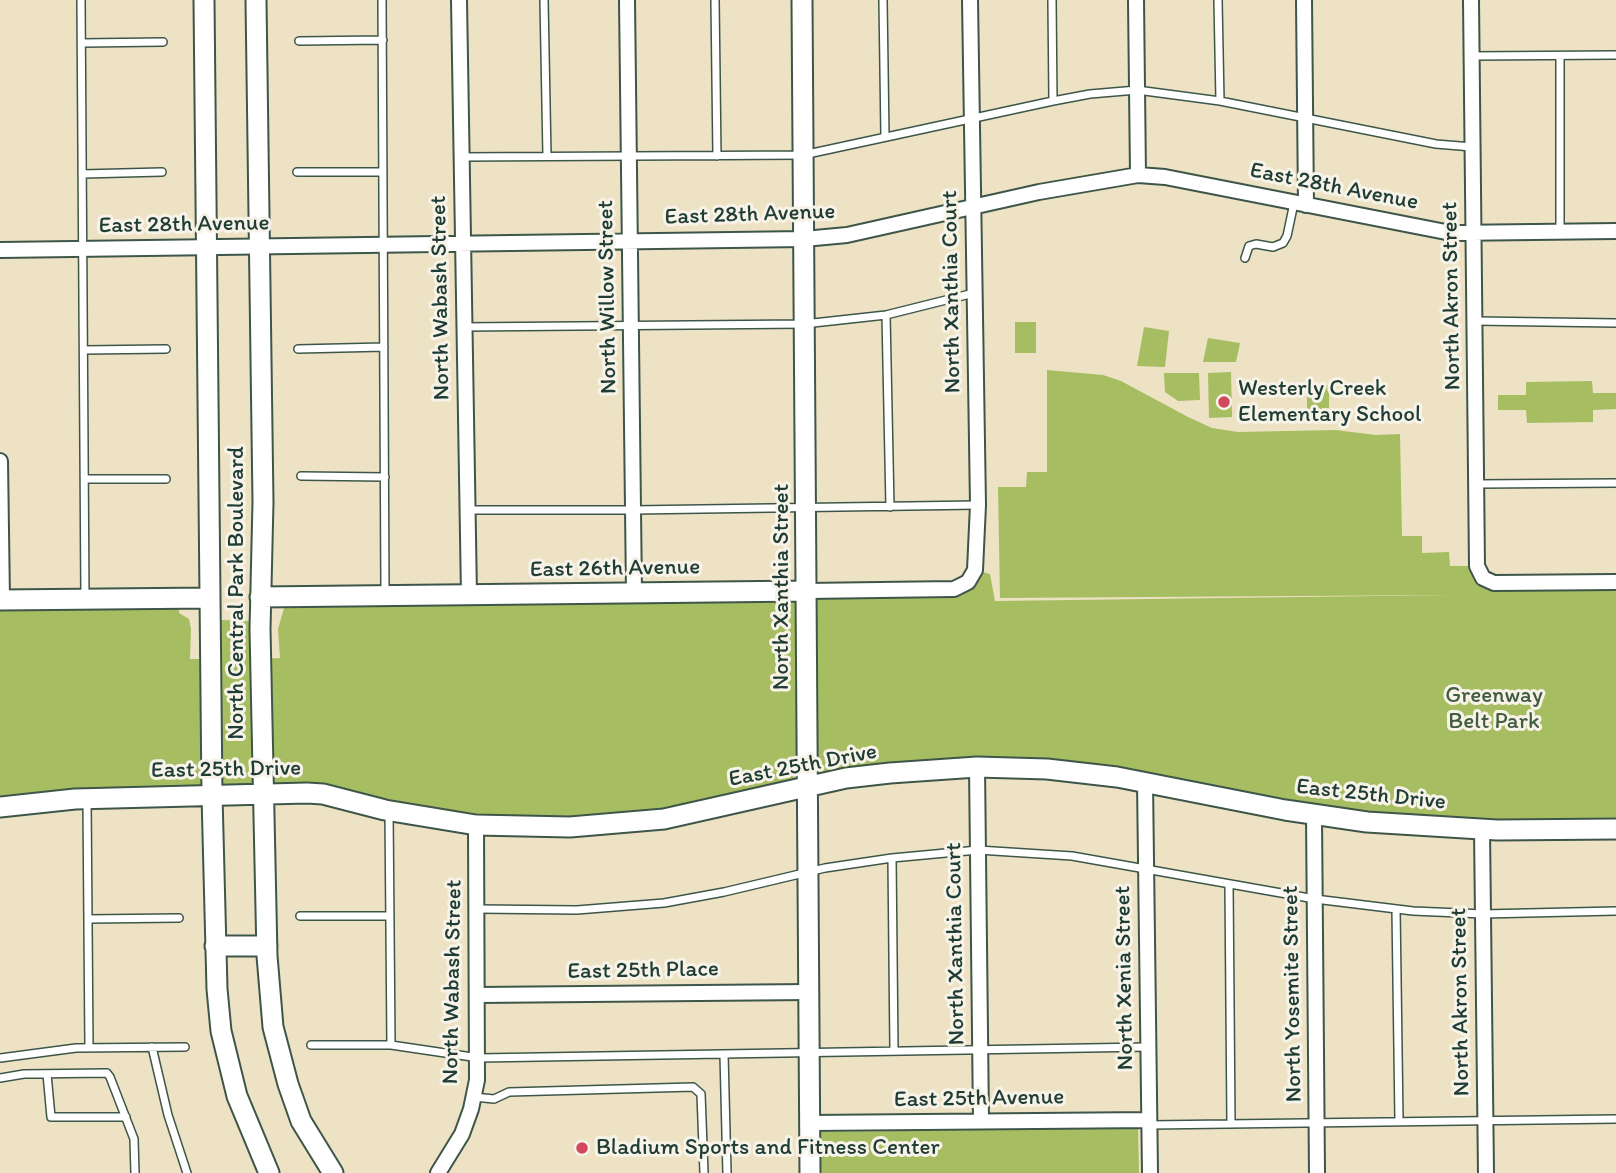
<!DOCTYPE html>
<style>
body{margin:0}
canvas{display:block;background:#ede2c3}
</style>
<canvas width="1616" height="1173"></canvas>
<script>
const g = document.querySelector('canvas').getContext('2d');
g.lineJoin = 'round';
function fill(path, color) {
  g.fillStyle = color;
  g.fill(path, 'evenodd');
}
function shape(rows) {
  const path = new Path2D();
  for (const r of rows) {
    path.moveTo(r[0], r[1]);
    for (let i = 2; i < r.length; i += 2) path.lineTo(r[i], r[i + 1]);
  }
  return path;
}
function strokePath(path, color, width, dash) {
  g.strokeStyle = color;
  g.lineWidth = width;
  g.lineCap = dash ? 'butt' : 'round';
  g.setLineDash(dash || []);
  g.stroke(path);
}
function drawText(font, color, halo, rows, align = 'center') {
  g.font = font + ' Itim,sans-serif';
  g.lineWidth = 6;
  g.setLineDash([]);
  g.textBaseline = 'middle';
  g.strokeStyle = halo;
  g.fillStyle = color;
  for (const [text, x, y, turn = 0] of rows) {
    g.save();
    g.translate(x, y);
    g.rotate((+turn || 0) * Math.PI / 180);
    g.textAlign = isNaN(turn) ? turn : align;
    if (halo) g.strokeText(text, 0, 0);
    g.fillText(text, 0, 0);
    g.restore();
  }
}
fill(shape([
 [1015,322,1036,322,1036,353,1015,353],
 [1144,327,1169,331,1165,367,1137,366],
 [1208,338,1240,343,1236,362,1203,362],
 [1047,370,1103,375,1121,381,1188,417,1212,428,1238,432,1335,430,1376,435,1400,434,1402,536,1422,536,1422,553,1449,552,1450,566,1477,566,1483,578,1616,582,1616,829,1563,830,1232,801,962,767,704,811,518,827,323,794,0,808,0,607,179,609,179,613,189,619,191,629,190,659,219,659,221,658,219,646,220,622,222,620,250,621,250,659,280,658,278,629,287,598,954,589,975,570,990,574,995,601,1451,595,1000,598,998,487,1026,487,1027,472,1047,472],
 [1231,372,1232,417,1209,418,1208,373],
 [1164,373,1199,373,1200,400,1178,401,1165,392],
 [1592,381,1593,393,1616,393,1616,409,1593,410,1593,422,1527,423,1526,410,1498,410,1498,395,1526,395,1526,382],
 [1329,385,1329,408,1326,409,1325,415,1314,415,1307,411,1307,386],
 [1138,1128,1139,1173,821,1173,821,1132]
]), '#a7bd62');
const lane = shape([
 [81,0,85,598],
 [382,0,385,592],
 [544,0,547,156],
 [715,0,717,156],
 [883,0,885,137],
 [1052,0,1053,101],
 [1218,0,1220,101],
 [299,41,383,40],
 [82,43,163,42],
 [1472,56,1616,55],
 [1560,56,1560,232],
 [462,157,803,155,1053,101,1090,94,1137,90,1220,101,1436,144,1472,147],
 [297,172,383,172],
 [82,174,162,172],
 [1245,258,1249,246,1256,244,1273,247,1283,243,1287,236,1294,203],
 [886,315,890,507],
 [1475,321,1616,323],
 [464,327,804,324,886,315,974,293],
 [298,349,384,347],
 [84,350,166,349],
 [301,476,385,477],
 [85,479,166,479],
 [1477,484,1616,483],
 [468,510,633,510,978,505],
 [87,800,89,1048],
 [389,811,391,1045],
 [892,858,894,1051],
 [1229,885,1231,1124],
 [477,909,577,910,664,903,724,892,825,868,892,858,978,850,1072,856,1315,899,1413,911,1483,914,1616,911],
 [1396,909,1399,1121],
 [300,916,390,916],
 [88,919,179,918],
 [311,1045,391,1045,479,1058,1148,1047],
 [152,1047,168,1115,187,1173],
 [724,1054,727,1173],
 [0,1058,76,1048,185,1047],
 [47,1074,51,1117,126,1117],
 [0,1078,24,1074,107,1073,110,1077,134,1139,135,1173],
 [474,1097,494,1099,509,1092,693,1087,701,1094,704,1173],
 [1150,1125,1616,1119]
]);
const street = shape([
 [459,0,469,595],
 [627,0,634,593],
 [1136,0,1138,175],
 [1304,0,1306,205],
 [1471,0,1477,566,1483,578,1494,583,1616,582],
 [0,250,804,239,847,235,1039,192,1138,175,1165,177,1451,233,1616,231],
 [0,461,2,600],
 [806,591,954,589,968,582,975,570,978,505,970,0],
 [977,767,981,1121],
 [1145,782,1150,1173],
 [1314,815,1317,1173],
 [1482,830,1486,1173],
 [478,995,809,992],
 [810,1123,1149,1120],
 [438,1173,462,1134,471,1109,477,1080,476,825]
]);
const secondary = shape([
 [204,0,212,795,217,989,221,1031,237,1096,269,1173],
 [256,0,263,502,260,629,267,956,273,1027,288,1084,301,1121,333,1173],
 [802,0,810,1173],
 [260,597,806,591],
 [0,600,210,598],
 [0,807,75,799,307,793,323,794,385,810,476,825,570,827,664,819,846,778,890,773,977,767,1047,769,1117,777,1285,810,1367,822,1497,830,1616,829],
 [215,946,267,946]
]);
strokePath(lane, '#3e5649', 10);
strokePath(street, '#3e5649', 18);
strokePath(secondary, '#3e5649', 23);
strokePath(lane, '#fff', 7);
strokePath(street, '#fff', 14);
strokePath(secondary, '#fff', 19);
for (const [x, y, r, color] of [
 [1224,402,7,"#d1495b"],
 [582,1148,7,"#d1495b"]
]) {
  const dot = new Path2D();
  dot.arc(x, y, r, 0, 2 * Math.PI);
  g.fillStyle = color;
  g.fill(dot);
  strokePath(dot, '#f7f3e8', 2.5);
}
drawText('23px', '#1f3d34', '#f7f3e8', [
 ["East 28th Avenue",1334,187,11],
 ["East 28th Avenue",750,215,-2],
 ["East 28th Avenue",184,225,-1],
 ["North Xanthia Court",952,292,-91],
 ["North Akron Street",1452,296,-91],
 ["North Willow Street",608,297,-91],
 ["North Wabash Street",441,298,-91],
 ["East 26th Avenue",615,569,-1],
 ["North Xanthia Street",782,587,-90],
 ["North Central Park Boulevard",237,593,-90],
 ["East 25th Drive",803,766,-11],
 ["East 25th Drive",226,770,-1],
 ["East 25th Drive",1371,795,6],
 ["North Xanthia Court",956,944,-91],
 ["East 25th Place",643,971,-1],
 ["North Xenia Street",1125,978,-91],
 ["North Wabash Street",453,982,-89],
 ["North Yosemite Street",1293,994,-91],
 ["North Akron Street",1461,1002,-91],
 ["East 25th Avenue",979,1099,-1]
]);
drawText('23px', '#1f3d34', '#f7f3e8', [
 ["Westerly Creek",1238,389],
 ["Elementary School",1238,415],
 ["Bladium Sports and Fitness Center",596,1148]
], 'left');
drawText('23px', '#415d40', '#f7f3e8', [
 ["Greenway",1494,696],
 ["Belt Park",1494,722]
]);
</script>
